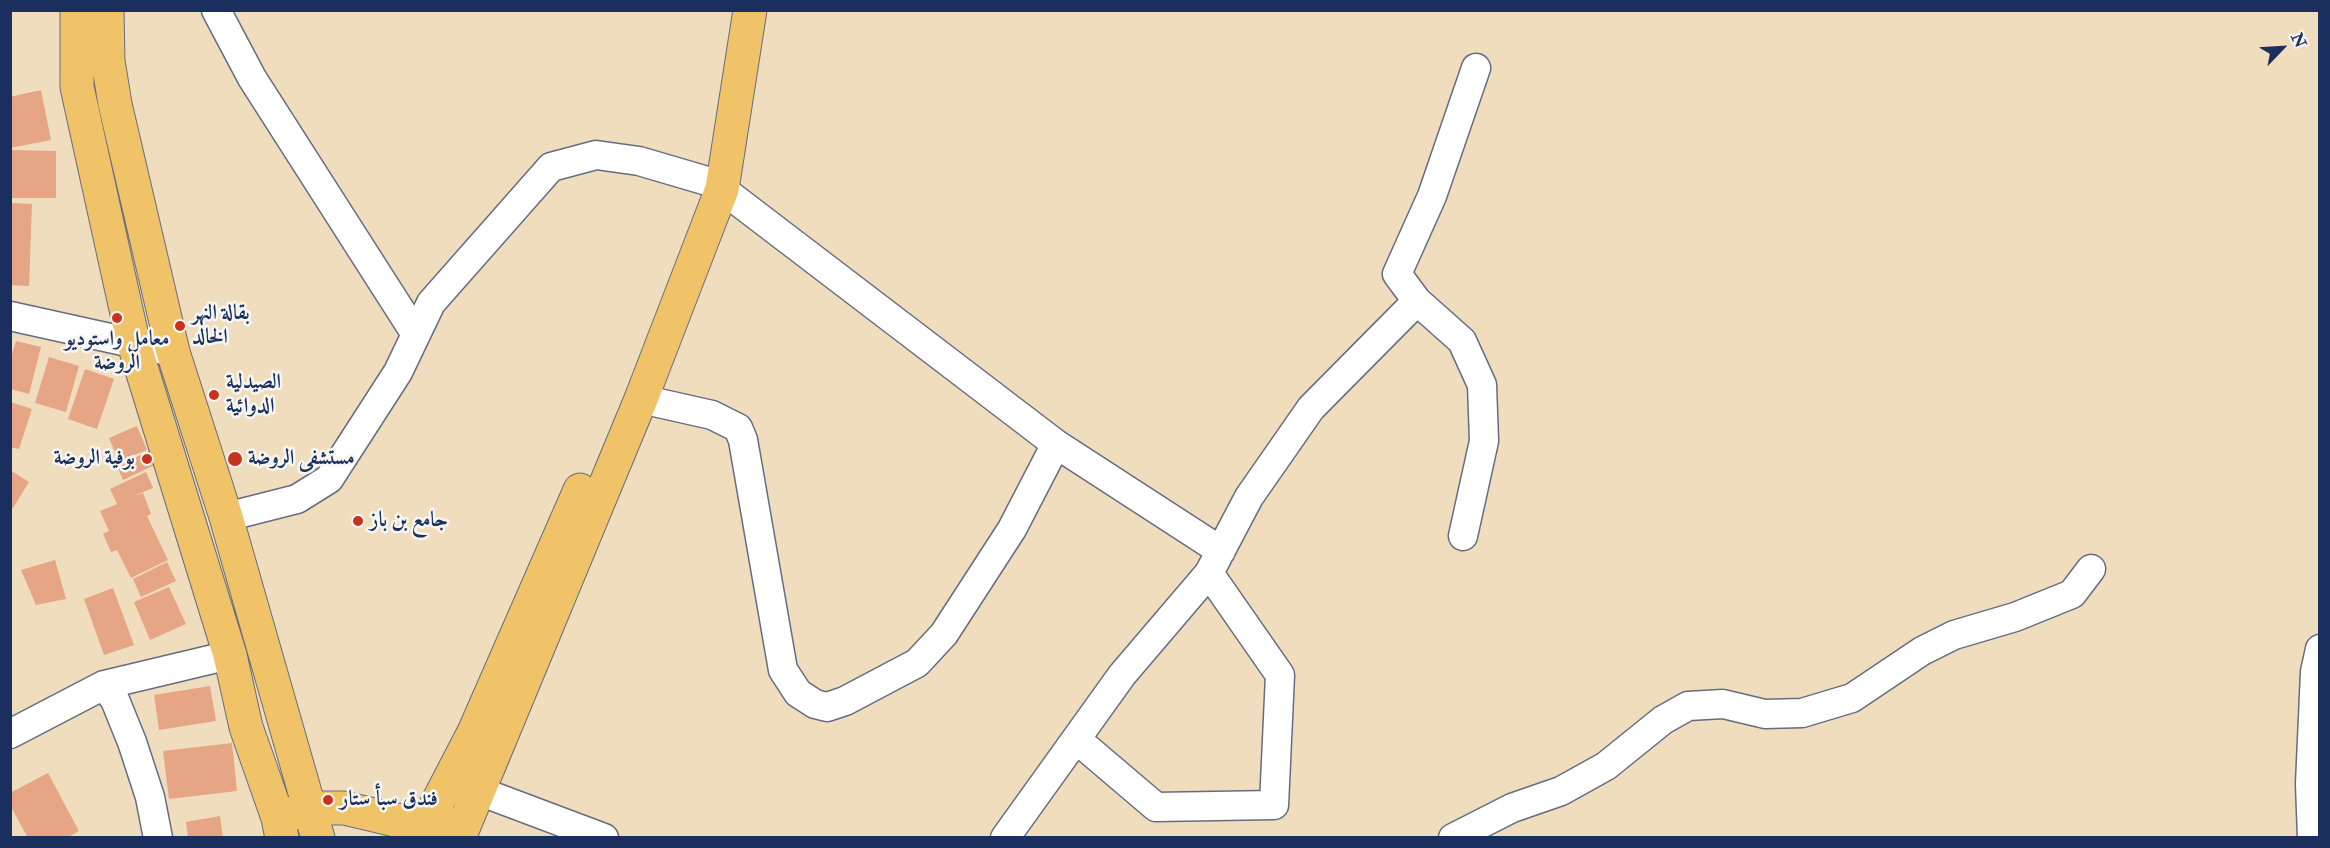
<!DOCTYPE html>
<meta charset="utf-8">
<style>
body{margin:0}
#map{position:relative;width:2330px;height:848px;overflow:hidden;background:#f0ddbe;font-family:"IM FELL Double Pica",serif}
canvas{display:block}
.frame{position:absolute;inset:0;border:12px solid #1b2f5e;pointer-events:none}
.north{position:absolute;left:2252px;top:18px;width:60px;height:60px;-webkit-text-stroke:4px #f6f6f2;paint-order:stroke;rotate:65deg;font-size:16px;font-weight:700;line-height:24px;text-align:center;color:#1b2f5e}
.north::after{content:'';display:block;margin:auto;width:21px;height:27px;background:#1b2f5e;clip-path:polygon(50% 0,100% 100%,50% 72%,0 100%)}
</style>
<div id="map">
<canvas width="2330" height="848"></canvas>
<div class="frame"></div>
<div class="north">N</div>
</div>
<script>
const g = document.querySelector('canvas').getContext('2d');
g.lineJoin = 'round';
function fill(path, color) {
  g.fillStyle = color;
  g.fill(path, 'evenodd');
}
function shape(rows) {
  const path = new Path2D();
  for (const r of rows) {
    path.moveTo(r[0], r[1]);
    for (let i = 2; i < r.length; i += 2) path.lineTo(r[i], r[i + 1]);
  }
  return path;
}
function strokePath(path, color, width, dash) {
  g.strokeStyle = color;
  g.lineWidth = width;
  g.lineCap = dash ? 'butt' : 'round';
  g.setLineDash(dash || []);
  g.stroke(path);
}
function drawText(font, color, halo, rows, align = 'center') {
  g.font = font + ' "IM FELL Double Pica",Amiri,serif';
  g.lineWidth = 5;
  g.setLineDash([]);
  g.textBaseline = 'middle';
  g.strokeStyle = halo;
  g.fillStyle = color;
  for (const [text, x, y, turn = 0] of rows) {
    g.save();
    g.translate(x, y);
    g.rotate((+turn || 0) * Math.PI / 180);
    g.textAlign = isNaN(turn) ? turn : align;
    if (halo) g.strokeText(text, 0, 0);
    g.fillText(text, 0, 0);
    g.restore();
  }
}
fill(shape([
 [41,90,51,140,10,148,10,97],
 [10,150,56,151,56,198,10,198],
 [10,203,32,204,29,286,10,285],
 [16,341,41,347,29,394,10,389,10,361],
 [49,357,79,366,66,412,35,403],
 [85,369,114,379,97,429,68,419],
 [10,402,32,409,19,449,10,447],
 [137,426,147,450,119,461,109,438],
 [149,451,155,465,123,480,117,466],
 [10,470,29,482,13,508,10,506],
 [146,472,153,488,131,497,143,493,151,514,147,516,168,560,131,578,117,550,111,552,103,534,109,531,100,511,117,504,110,489],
 [55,560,66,599,36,605,21,570],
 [167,562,176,581,141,597,133,579],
 [169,587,186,624,150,640,134,602],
 [113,588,134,645,104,655,84,599],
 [210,686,216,721,159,730,154,695],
 [232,743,237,791,169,799,163,751],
 [48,773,79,831,67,838,28,838,10,805,10,793],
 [220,816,223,838,188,838,186,822]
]), '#e6a584');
const minor = shape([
 [216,10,252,78,415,333],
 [10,316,173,352],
 [641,399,712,415,738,428,743,440,783,670,798,693,815,704,827,707,845,701,917,663,944,634,1012,529,1056,444],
 [226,517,297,499,329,479,398,372,431,303,551,167,596,155,639,161,714,183,1056,444,1221,551],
 [1463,536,1484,441,1482,385,1462,341,1417,301,1397,274,1432,196,1476,68],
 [104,685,115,700,132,742,150,797,158,838],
 [10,734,104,685,230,655],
 [1076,739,1156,807,1274,805,1280,675,1209,573],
 [479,791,604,838],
 [1005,838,1122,675,1209,573,1249,497,1311,408,1417,301],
 [1453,838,1512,808,1561,791,1606,766,1663,720,1688,706,1723,704,1765,714,1802,713,1852,698,1922,651,1954,635,2015,617,2072,594,2091,569],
 [2312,838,2310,784,2315,672,2320,649]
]);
const major = shape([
 [77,10,77,87,133,341,230,655,246,727,278,818,282,838],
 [107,10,108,61,115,104,173,352,226,517,318,838],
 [290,814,308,808,344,808,395,820,448,824],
 [419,838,474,732,580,490],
 [459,838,641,399,722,189,750,10]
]);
strokePath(minor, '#666c80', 31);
strokePath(major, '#666c80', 35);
strokePath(minor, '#fff', 28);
strokePath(major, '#f1c369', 33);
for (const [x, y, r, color] of [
 [117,318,6,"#c8321e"],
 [180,326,6,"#c8321e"],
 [214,395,6,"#c8321e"],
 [147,459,6,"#c8321e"],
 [235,459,8,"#c8321e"],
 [358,521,6,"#c8321e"],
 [328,800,6,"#c8321e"]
]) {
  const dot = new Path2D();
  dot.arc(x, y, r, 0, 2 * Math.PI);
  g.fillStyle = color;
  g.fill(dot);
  strokePath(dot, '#f6f6f2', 2);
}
drawText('bold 21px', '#1b2f5e', '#f6f6f2', [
 ["بقالة النهر",192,314],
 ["الخالد",192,338],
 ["معامل واستوديو",117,340,"center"],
 ["الروضة",117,364,"center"],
 ["الصيدلية",226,383],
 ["الدوائية",226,407],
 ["بوفية الروضة",135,459,"right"],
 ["مستشفى الروضة",248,459],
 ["جامع بن باز",370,521],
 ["فندق سبأ ستار",340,800]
], 'left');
</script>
